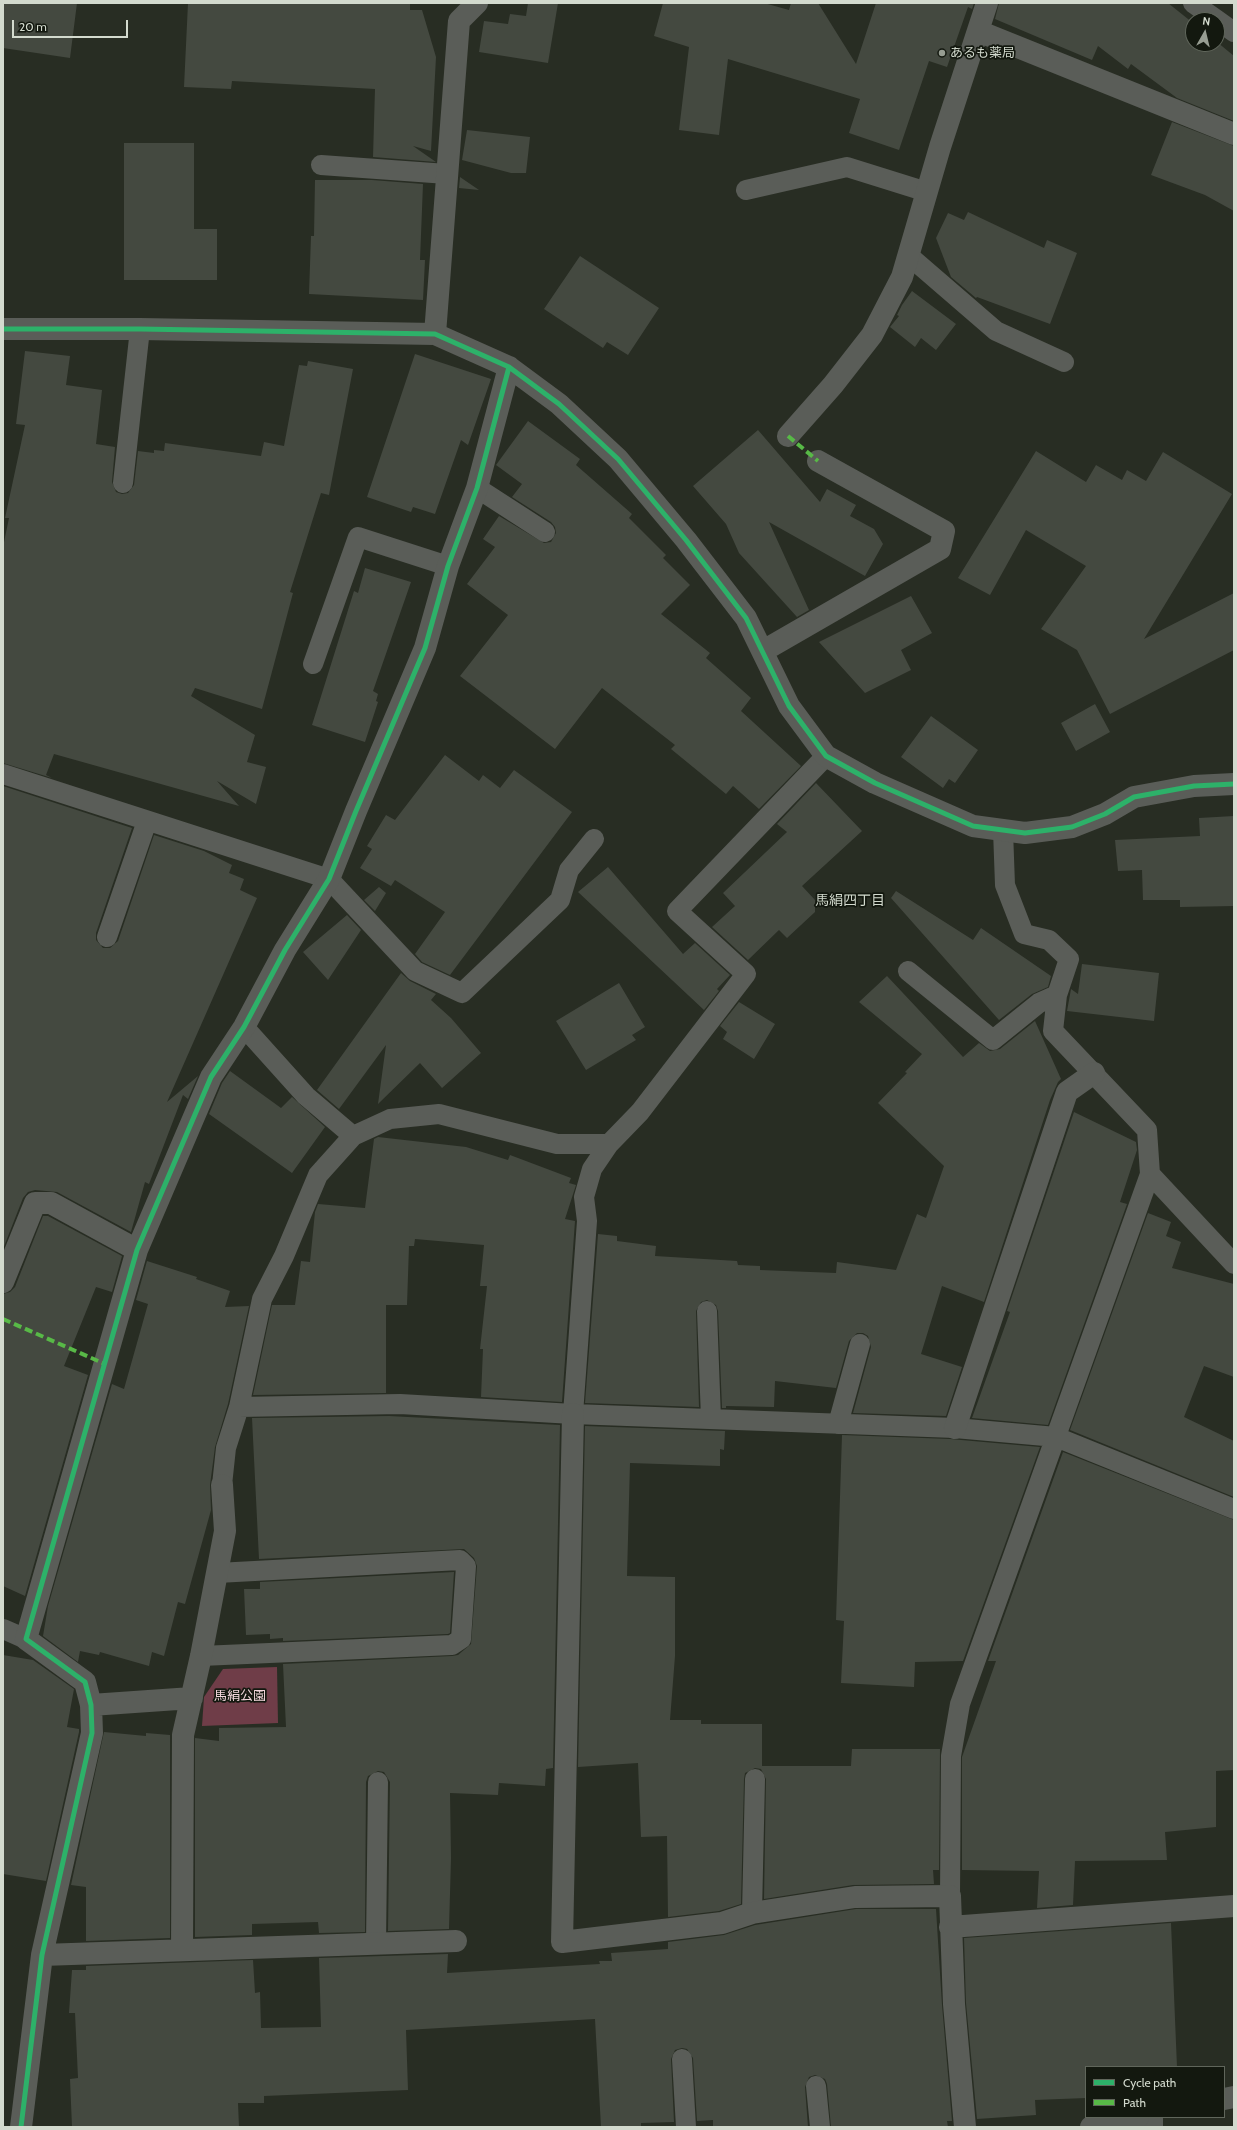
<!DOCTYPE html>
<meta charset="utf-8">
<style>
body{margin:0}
#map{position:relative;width:1237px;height:2130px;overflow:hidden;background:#282d23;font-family:Cabin,sans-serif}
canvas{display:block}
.frame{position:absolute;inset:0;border:4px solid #d3dace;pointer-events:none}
.legend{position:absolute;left:1085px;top:2066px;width:140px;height:52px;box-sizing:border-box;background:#13180f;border:1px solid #60665b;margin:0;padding:5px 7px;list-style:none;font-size:12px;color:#d3dace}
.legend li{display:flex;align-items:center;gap:8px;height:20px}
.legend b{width:20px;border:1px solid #60665b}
.north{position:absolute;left:1185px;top:12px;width:40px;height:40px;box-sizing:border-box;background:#13180f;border:1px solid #60665b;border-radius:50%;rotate:8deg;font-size:11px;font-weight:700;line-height:16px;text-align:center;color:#d3dace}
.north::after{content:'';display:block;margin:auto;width:14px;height:18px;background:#979d92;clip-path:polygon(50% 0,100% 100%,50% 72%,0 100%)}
.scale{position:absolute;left:12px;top:20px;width:116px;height:18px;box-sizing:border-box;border:2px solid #d3dace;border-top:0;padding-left:5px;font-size:12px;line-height:14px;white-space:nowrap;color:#d3dace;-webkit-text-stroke:3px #13180f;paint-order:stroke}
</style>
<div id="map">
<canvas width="1237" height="2130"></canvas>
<div class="frame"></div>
<ul class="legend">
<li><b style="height:5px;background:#2db169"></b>Cycle path</li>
<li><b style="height:5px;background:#58b947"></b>Path</li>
</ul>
<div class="north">N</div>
<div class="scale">20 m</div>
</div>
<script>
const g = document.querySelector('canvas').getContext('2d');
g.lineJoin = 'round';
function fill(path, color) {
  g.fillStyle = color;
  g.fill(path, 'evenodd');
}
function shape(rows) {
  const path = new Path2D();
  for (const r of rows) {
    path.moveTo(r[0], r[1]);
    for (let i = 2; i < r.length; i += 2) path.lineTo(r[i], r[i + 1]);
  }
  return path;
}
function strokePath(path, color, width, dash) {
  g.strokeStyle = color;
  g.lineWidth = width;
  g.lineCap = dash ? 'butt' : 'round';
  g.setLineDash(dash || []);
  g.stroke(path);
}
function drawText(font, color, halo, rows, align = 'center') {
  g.font = font + ' Cabin,"Noto Sans JP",sans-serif';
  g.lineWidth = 3.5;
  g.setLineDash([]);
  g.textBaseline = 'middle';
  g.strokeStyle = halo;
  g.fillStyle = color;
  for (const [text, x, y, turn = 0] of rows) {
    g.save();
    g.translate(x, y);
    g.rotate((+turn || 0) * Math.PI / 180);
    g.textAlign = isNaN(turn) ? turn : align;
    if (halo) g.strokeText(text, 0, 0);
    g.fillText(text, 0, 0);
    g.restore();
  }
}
fill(shape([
 [277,1667,278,1723,202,1726,204,1697,223,1669]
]), '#6f3d48');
fill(shape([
 [3,3,77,3,70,58,3,48],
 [188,3,410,3,410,10,422,10,436,57,431,151,413,146,436,162,373,157,375,89,232,81,231,89,184,87],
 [528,3,558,3,548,63,479,52,484,21,508,24,510,14,526,16],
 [663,3,764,3,789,10,791,3,818,3,856,64,876,3,974,3,972,9,968,7,947,67,929,61,899,150,849,133,860,99,728,59,719,135,679,130,689,47,654,36],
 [999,3,1168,3,1193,23,1193,44,1217,44,1217,42,1234,56,1234,121,1177,98,1131,64,1128,69,1098,46,1092,60,995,19],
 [1172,122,1234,146,1234,211,1205,195,1151,175],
 [467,130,530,137,526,173,511,173,462,160],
 [124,143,194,143,194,229,217,229,217,280,124,280],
 [460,177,479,190,459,188],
 [315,180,372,180,423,184,420,260,425,260,423,300,309,294,311,236,314,236],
 [968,212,1044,248,1047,240,1077,253,1050,324,977,297,976,298,951,277,936,238,948,213,964,220],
 [580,256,659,308,628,355,607,342,603,348,544,309],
 [912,291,956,324,936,350,921,338,915,347,890,327,899,316,897,315,902,305],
 [25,351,70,356,66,385,102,390,96,444,115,447,112,482,116,492,122,494,128,493,134,485,138,451,154,453,154,450,164,451,165,443,261,456,264,442,284,446,299,365,307,366,308,361,353,369,329,495,321,493,290,592,293,593,262,709,195,688,191,696,255,735,247,762,266,767,256,804,217,781,239,806,54,754,46,775,52,778,3,763,3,547,9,518,5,518,25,425,16,424],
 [415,354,491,379,468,445,461,440,435,514,413,507,411,512,367,497],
 [528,421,580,459,576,465,632,514,629,518,666,555,663,558,690,585,661,614,710,653,706,658,751,698,741,711,801,766,759,809,733,786,726,794,671,749,675,745,602,688,555,749,460,676,508,615,467,584,495,547,483,539,499,516,544,543,551,542,556,533,555,527,551,522,512,497,522,484,496,465],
 [758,430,820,502,827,489,856,505,850,516,874,529,883,544,865,576,769,522,809,610,797,617,739,553,726,524,693,486],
 [1036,451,1086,482,1096,465,1122,480,1127,470,1146,481,1163,452,1232,494,1144,639,1234,593,1234,650,1110,714,1077,650,1041,629,1086,566,1026,530,990,595,958,578],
 [365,568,411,582,373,691,378,694,376,701,378,702,365,742,312,725,354,591,358,593],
 [911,596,932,633,901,650,911,670,865,693,819,642],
 [1095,704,1110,732,1076,751,1061,723],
 [931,716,978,750,955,783,949,779,943,788,901,757],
 [445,755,479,781,483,775,500,788,514,770,572,812,450,975,422,962,415,954,445,912,395,880,391,886,360,868,372,849,367,846,386,815,395,820],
 [816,783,862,831,802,886,815,900,815,912,787,938,779,930,748,960,712,927,735,906,723,893,787,832,777,824],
 [3,786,132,828,96,933,96,940,103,948,110,948,118,941,154,835,204,851,232,865,229,873,244,879,240,890,257,898,167,1102,198,1076,188,1099,183,1095,149,1184,145,1182,131,1232,57,1192,35,1190,28,1192,23,1198,3,1249],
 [1234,816,1234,906,1180,907,1180,900,1143,900,1142,870,1118,871,1115,840,1200,836,1199,818],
 [608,867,683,954,695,943,730,975,717,989,719,991,704,1010,578,892],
 [379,887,386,893,375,911,364,900],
 [896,891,973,940,981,928,1051,976,1048,987,1032,994,999,1020,891,898],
 [347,915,361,930,328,980,303,952],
 [1082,964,1159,973,1154,1021,1067,1011,1071,989,1078,994],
 [401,973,410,981,436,994,431,1000,451,1018,481,1053,442,1088,420,1063,378,1104,386,1045,339,1109,317,1090],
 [887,976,963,1057,979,1043,990,1051,1000,1049,1035,1021,1061,1079,1058,1082,1050,1100,984,1302,942,1286,921,1354,962,1367,946,1416,853,1413,871,1347,868,1336,863,1333,857,1333,849,1341,836,1388,775,1381,774,1407,726,1406,726,1408,722,1408,718,1311,716,1305,707,1300,701,1302,696,1311,699,1407,585,1403,598,1234,617,1236,617,1241,656,1246,655,1256,737,1261,738,1265,760,1266,760,1270,836,1273,837,1262,896,1270,917,1214,926,1218,944,1166,878,1103,907,1073,905,1072,922,1054,859,1002],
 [619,983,645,1027,632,1035,636,1040,586,1070,556,1021],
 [739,1002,775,1024,754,1059,723,1039,727,1032,720,1026],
 [230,1071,281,1108,292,1097,325,1127,292,1173,209,1114,222,1083],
 [1074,1112,1136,1142,1137,1150,1120,1202,1127,1204,1048,1425,972,1418,1010,1312,1007,1311],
 [378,1137,466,1147,508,1160,510,1155,571,1178,569,1183,576,1185,565,1219,575,1221,562,1402,481,1397,483,1349,480,1349,487,1286,480,1286,484,1245,415,1239,414,1246,409,1246,407,1305,386,1305,386,1393,253,1395,272,1305,295,1305,301,1261,310,1262,315,1212,318,1204,365,1208,374,1139],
 [1148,1213,1171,1222,1166,1236,1181,1242,1172,1268,1234,1284,1234,1377,1204,1366,1184,1417,1234,1441,1234,1497,1070,1430],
 [43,1216,48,1216,122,1256,112,1292,96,1287,64,1366,88,1375,25,1596,3,1586,3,1294,10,1292,15,1287],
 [147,1261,197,1277,196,1279,230,1291,225,1307,249,1306,228,1404,215,1447,210,1485,211,1510,185,1604,178,1602,164,1656,152,1652,149,1666,100,1652,99,1655,80,1651,78,1662,43,1636,48,1606,112,1384,124,1389,148,1304,136,1300],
 [389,1416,560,1425,553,1768,546,1769,545,1786,499,1783,498,1795,450,1793,451,1858,449,1929,388,1931,390,1782,384,1772,378,1771,368,1776,366,1782,365,1932,319,1933,318,1922,252,1924,252,1935,195,1937,195,1738,219,1741,219,1728,286,1727,283,1664,452,1656,458,1655,471,1644,477,1566,474,1558,464,1549,259,1559,252,1418],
 [585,1426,725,1431,724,1450,720,1449,720,1466,630,1463,627,1576,675,1577,675,1656,670,1720,701,1720,701,1724,762,1724,762,1766,851,1766,852,1749,940,1749,939,1870,933,1870,934,1884,853,1885,764,1899,766,1779,761,1769,755,1768,745,1773,744,1779,741,1904,719,1911,668,1917,667,1836,641,1837,638,1763,578,1767],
 [842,1435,950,1439,1040,1447,963,1661,915,1662,914,1687,841,1683,844,1621,836,1620],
 [1063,1452,1234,1520,1234,1770,1216,1771,1216,1827,1165,1832,1167,1860,1075,1861,1073,1905,1037,1908,1039,1871,962,1870,962,1757,996,1661,988,1661],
 [454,1572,450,1633,448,1634,283,1641,283,1638,270,1639,270,1634,246,1635,244,1589,260,1589,260,1582],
 [3,1655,33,1660,74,1689,67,1727,79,1729,79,1732,46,1881,3,1874],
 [104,1732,146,1736,146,1733,170,1735,170,1938,86,1941,86,1887,71,1885],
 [856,1909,936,1909,942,2005,952,2121,947,2121,948,2127,831,2127,827,2084,825,2079,815,2075,809,2077,805,2087,808,2127,713,2127,713,2120,697,2121,693,2058,687,2049,682,2048,675,2050,671,2059,674,2122,641,2123,641,2127,601,2127,595,2019,406,2030,408,2090,264,2096,264,2103,238,2103,239,2127,72,2127,70,2079,78,2078,75,2013,69,2013,72,1970,86,1970,86,1966,253,1960,255,1993,260,1992,261,2028,321,2027,319,1958,448,1954,447,1973,600,1964,599,1961,612,1961,611,1953,668,1949,668,1942,724,1935,755,1925],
 [1171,1923,1177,2067,1086,2067,1086,2098,1035,2100,1036,2115,977,2119,966,2003,964,1938]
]), '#444940');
strokePath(shape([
 [1193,3,1217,20],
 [1217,20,1234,32],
 [321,165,447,174],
 [746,190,847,167,927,192],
 [908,255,996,331,1064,362],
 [123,483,140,329],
 [477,488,545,532],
 [313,664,358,537,448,566],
 [3,774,329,879,415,971,462,993,560,900,569,870,594,839],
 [107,937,147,821],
 [908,971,993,1040,1039,1003,1057,995,1069,959,1049,940,1024,934,1005,885,1003,830],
 [244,1027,306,1096,353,1136],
 [1150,1174,1234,1264],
 [707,1311,711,1419],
 [239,1407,400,1404,573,1414,955,1428,1056,1437,1234,1509],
 [573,1414,587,1221,584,1197,592,1169,609,1144],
 [838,1424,860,1344],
 [222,1485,226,1448,239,1407,262,1299,284,1256,318,1175,353,1136,390,1119,439,1114,557,1144,609,1144,640,1112,746,974,677,911,826,756],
 [3,1629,26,1639],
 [201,1656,452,1645,461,1639,466,1566,460,1560,217,1573],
 [950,1896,951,1756,960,1704,1150,1174,1147,1130,1053,1031,1057,995],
 [752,1913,755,1779],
 [376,1944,378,1782],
 [682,2059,686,2127],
 [816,2086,820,2127],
 [1153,2127,1153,2117]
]), '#5a5d58', 20);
strokePath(shape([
 [978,31,1234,134],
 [3,329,140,329,435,334,509,367,559,404,618,459,686,540,746,618,789,706,826,756,875,783,973,826,1025,833,1072,827,1105,814,1134,797,1194,786,1234,784],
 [435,334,459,21,477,3],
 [788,436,833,385,872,335,902,277,940,147,987,3],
 [763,651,940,549,944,531,818,461],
 [3,1282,35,1203,51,1203,137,1250],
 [573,1414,562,1942,722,1923,752,1913,855,1897,950,1896,954,2004,965,2127],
 [955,1428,1067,1092,1094,1073],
 [91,1705,192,1698],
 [950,1927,1234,1906],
 [182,1950,183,1735,201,1656,225,1531,222,1485],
 [42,1955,456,1941],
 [1224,2099,1234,2097],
 [21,2127,42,1955,92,1733,91,1705,85,1682,26,1639,137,1250,211,1077,244,1027,285,950,329,879,356,811,425,648,448,566,477,488,509,367],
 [1091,2127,1138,2117]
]), '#5a5d58', 22);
strokePath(shape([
 [788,436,818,461],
 [3,1319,105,1364]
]), '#58b947', 4, [8, 4]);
strokePath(shape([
 [3,329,140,329,435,334,509,367,559,404,618,459,686,540,746,618,789,706,826,756,875,783,973,826,1025,833,1072,827,1105,814,1134,797,1194,786,1234,784],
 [21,2127,42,1955,92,1733,91,1705,85,1682,26,1639,137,1250,211,1077,244,1027,285,950,329,879,356,811,425,648,448,566,477,488,509,367]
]), '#2db169', 5);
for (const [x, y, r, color] of [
 [942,53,4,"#979d92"]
]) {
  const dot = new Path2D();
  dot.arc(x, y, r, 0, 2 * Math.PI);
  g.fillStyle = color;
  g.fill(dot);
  strokePath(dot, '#13180f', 1.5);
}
drawText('13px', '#d3dace', '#13180f', [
 ["あるも薬局",950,53]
], 'left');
drawText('13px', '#f3d7dc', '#13180f', [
 ["馬絹公園",240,1696]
]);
drawText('14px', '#d3dace', '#13180f', [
 ["馬絹四丁目",850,901]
]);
</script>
